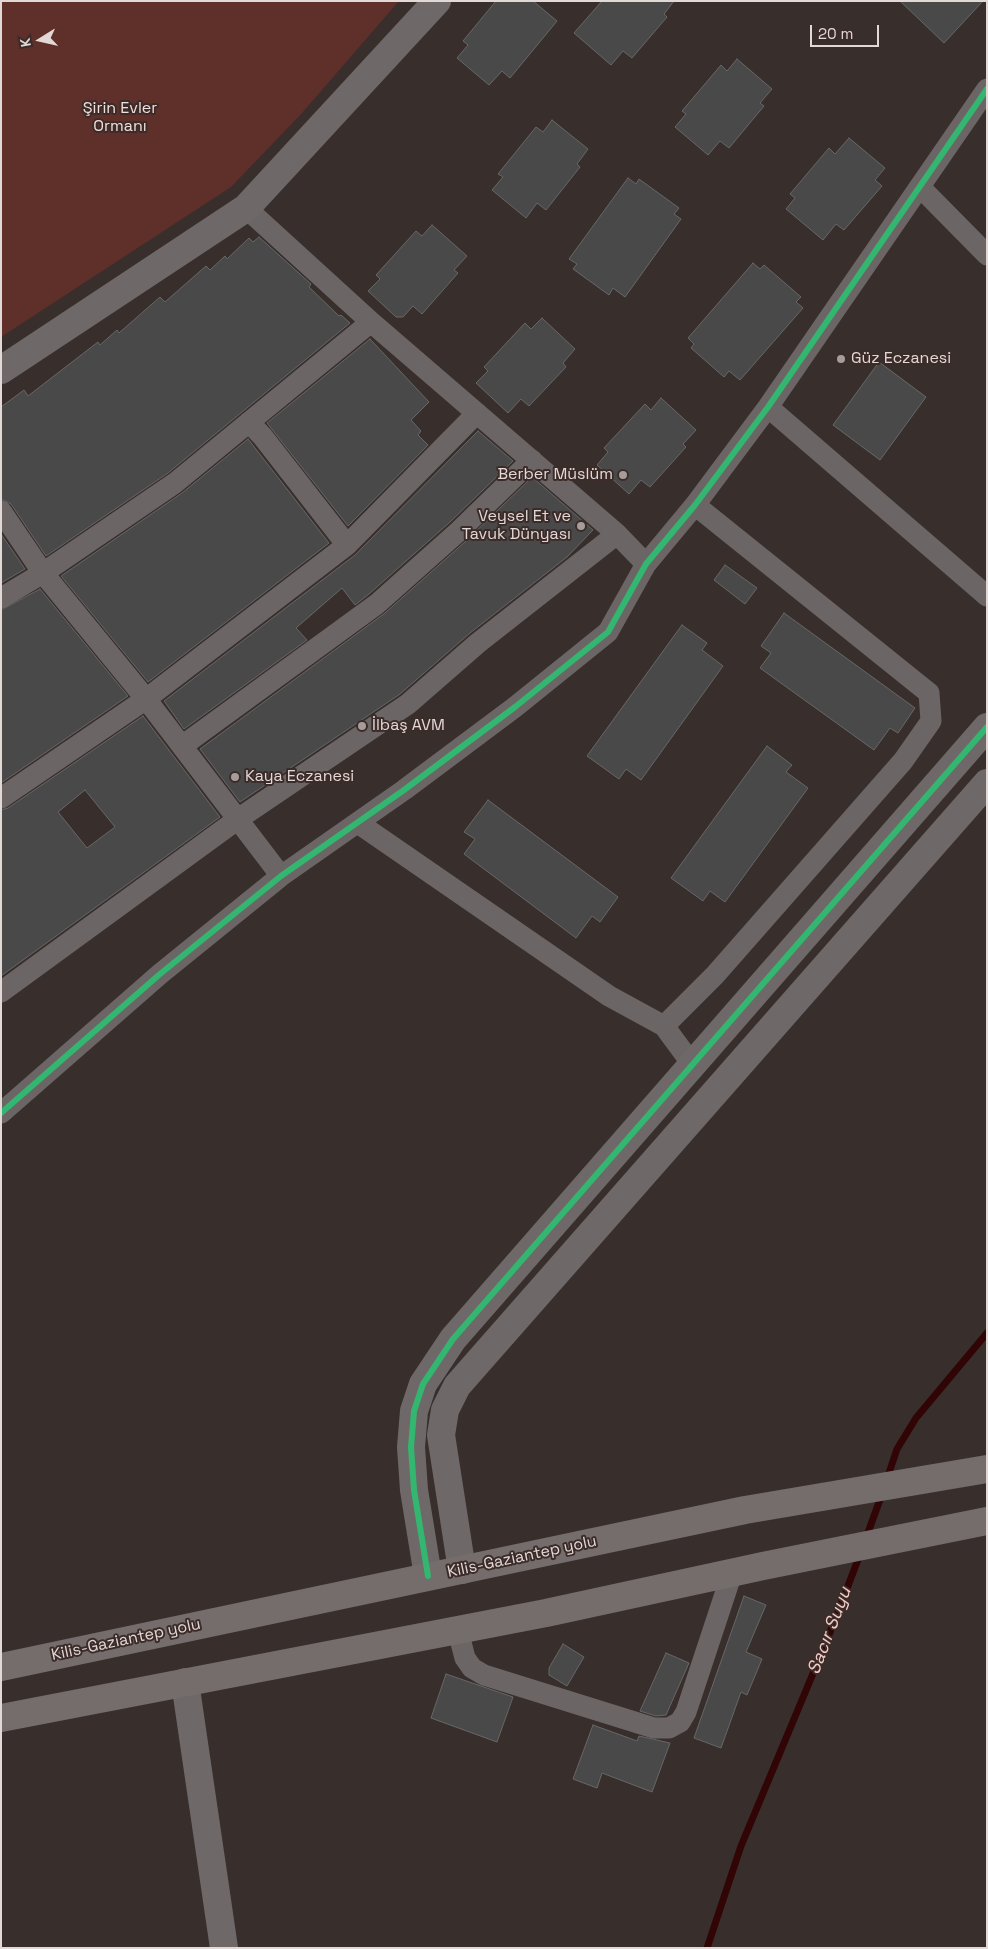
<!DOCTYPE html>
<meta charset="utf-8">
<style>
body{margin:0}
#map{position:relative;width:988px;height:1949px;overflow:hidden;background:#382f2d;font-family:"Space Grotesk",sans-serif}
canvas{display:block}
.frame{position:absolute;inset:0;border:2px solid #e2d8d6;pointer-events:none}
.north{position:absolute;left:15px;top:15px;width:50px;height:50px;-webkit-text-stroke:4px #3c2c29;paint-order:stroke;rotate:260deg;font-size:14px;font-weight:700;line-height:20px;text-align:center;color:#e2d8d6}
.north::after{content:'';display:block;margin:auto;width:18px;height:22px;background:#e2d8d6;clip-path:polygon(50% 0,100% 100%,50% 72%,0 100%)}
.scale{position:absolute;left:810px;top:25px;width:69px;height:22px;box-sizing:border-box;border:2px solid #e2d8d6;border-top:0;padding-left:6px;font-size:15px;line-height:18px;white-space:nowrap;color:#e2d8d6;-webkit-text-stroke:4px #3c2c29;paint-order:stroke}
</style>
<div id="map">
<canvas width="988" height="1949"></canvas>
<div class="frame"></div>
<div class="north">K</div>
<div class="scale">20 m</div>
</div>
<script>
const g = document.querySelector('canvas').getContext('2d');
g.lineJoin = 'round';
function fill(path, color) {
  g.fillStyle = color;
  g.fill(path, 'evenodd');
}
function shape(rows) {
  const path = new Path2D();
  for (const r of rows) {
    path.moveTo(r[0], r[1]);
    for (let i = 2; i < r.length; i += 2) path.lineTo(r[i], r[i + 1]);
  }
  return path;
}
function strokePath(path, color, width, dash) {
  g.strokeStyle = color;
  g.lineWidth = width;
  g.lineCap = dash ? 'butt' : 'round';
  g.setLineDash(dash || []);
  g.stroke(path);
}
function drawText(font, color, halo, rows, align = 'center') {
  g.font = font + ' "Space Grotesk",sans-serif';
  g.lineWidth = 4;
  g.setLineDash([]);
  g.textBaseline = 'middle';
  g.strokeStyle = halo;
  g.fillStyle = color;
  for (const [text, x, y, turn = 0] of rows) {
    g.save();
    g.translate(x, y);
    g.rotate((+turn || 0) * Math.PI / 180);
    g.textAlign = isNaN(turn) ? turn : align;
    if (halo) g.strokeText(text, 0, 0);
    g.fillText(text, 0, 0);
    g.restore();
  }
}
fill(shape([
 [1,1,399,1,302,113,231,187,1,337]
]), '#5f2f2a');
strokePath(shape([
 [887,1479,897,1449,916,1418,987,1333],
 [866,1538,882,1494],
 [707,1948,741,1846,827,1640,861,1552]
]), '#310405', 7);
const building = shape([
 [496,1,533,1,557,21,510,78,502,71,489,85,457,58,468,45,463,41,496,1],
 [602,1,674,1,664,14,667,17,632,58,623,51,611,65,574,33,602,1],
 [900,1,983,1,944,43,900,1],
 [737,59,772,89,760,103,764,106,729,148,720,141,708,155,675,127,686,114,682,111,721,65,727,71,737,59],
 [552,120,588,149,577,164,580,167,546,210,537,203,526,218,492,190,503,177,498,174,536,127,543,132,552,120],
 [849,138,885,168,875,180,882,186,844,230,836,224,823,240,786,209,795,198,790,194,829,148,835,154,849,138],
 [628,178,636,184,639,179,679,208,674,214,681,219,625,297,613,288,609,295,573,269,577,264,569,259,628,178],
 [432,225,467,256,454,270,458,273,422,314,413,306,403,317,396,317,368,291,380,279,376,275,416,231,422,236,432,225],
 [259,237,311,284,309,287,339,316,341,315,350,323,168,473,46,556,11,504,1,499,1,407,24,390,28,396,98,342,100,345,117,330,119,333,160,297,165,302,206,266,210,270,225,256,227,259,249,238,253,242,259,237],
 [753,263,760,269,764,265,801,297,796,302,803,308,740,380,729,371,724,377,691,348,694,344,688,338,753,263],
 [542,318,575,349,563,363,566,367,529,406,521,399,508,413,476,383,488,371,484,367,525,323,531,329,542,318],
 [370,339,429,402,411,420,421,431,418,435,428,445,348,526,267,423,370,339],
 [879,362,926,397,880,460,833,425,879,362],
 [661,398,696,430,683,444,686,447,650,487,641,480,629,494,597,465,608,452,604,448,645,404,651,410,661,398],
 [478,431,513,461,450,522,369,594,355,605,342,588,296,628,307,640,184,729,164,701,355,555,478,431],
 [248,439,329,543,148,682,61,576,182,493,248,439],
 [532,477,593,530,567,557,470,633,400,694,240,802,200,749,385,613,467,540,532,477],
 [1,534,25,569,1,583,1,534],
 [725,565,757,588,745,604,714,580,725,565],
 [40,589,128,696,1,783,1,610,40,589],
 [784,613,915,708,898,733,890,728,874,750,760,668,771,653,761,646,784,613],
 [682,625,707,643,702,650,723,666,641,780,626,769,619,779,587,756,682,625],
 [143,716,220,817,1,976,1,810,8,808,143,716],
 [85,790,115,827,87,848,58,812,85,790],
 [767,746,792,765,786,772,808,788,725,902,710,891,703,901,671,878,767,746],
 [488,800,618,897,600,922,592,916,576,938,464,854,475,839,464,832,488,800],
 [744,1596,766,1605,746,1652,762,1659,747,1695,741,1692,721,1748,694,1738,744,1596],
 [563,1644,584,1657,567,1686,549,1675,549,1668,563,1644],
 [666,1653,689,1663,666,1715,656,1716,640,1711,666,1653],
 [446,1674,513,1697,497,1742,431,1718,446,1674],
 [593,1725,637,1741,639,1736,670,1743,652,1792,602,1773,597,1788,573,1779,593,1725]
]);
fill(building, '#4a4949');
strokePath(building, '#686768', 1);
strokePath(shape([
 [920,187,987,255],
 [246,208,371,322,617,534,646,564],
 [768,407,987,596],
 [249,422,263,437,347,545],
 [1,511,43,573,146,699,281,876],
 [1,598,43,573,175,483,371,322],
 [182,746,377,604,459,531,532,460],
 [1,798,146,699,347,545,477,413],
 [358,823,609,996,664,1026,692,1064],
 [1,992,238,819,408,704,478,643,617,534],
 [664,1026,715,975,903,761,931,721,929,693,695,505],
 [1,1113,160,974,281,876,404,790,515,707,608,632,646,564,695,505,768,407,987,89],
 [458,1631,465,1658,472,1668,484,1675,654,1728,669,1728,680,1722,686,1712,732,1573]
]), '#6b6665', 21);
strokePath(shape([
 [1,370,246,208,437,1],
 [462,1570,441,1435,445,1410,457,1386,987,783],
 [428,1576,414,1490,411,1447,414,1411,423,1384,453,1339,987,727],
 [185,1682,224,1948]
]), '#6e6968', 28);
strokePath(shape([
 [1,1667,745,1510,987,1469],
 [1,1718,546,1613,763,1566,987,1521]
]), '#746d6c', 28);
strokePath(shape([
 [1,1113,160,974,281,876,404,790,515,707,608,632,646,564,695,505,768,407,987,89],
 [428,1576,414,1490,411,1447,414,1411,423,1384,453,1339,987,727]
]), '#33b770', 6);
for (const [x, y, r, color] of [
 [841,359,5,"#a69d9b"],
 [623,475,5,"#a69d9b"],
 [581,526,5,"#a69d9b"],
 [362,726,5,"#a69d9b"],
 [235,777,5,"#a69d9b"]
]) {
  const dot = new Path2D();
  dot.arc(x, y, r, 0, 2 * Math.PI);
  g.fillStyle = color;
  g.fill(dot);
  strokePath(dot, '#3c2c29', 2);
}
drawText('16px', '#f2dedb', '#3c2c29', [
 ["Şirin Evler",120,109],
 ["Ormanı",120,127]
]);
drawText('16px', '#e2d8d6', '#3c2c29', [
 ["Güz Eczanesi",851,359],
 ["Berber Müslüm",613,475,"right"],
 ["Veysel Et ve",571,517,"right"],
 ["Tavuk Dünyası",571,535,"right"],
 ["İlbaş AVM",372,726],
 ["Kaya Eczanesi",245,777]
], 'left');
drawText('16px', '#e2d8d6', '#3c2c29', [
 ["Kilis-Gaziantep yolu",522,1557,-12],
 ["Kilis-Gaziantep yolu",126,1640,-12]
]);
drawText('italic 18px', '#f4cdc8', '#3c2c29', [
 ["Sacır Suyu",830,1631,-69]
]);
</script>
